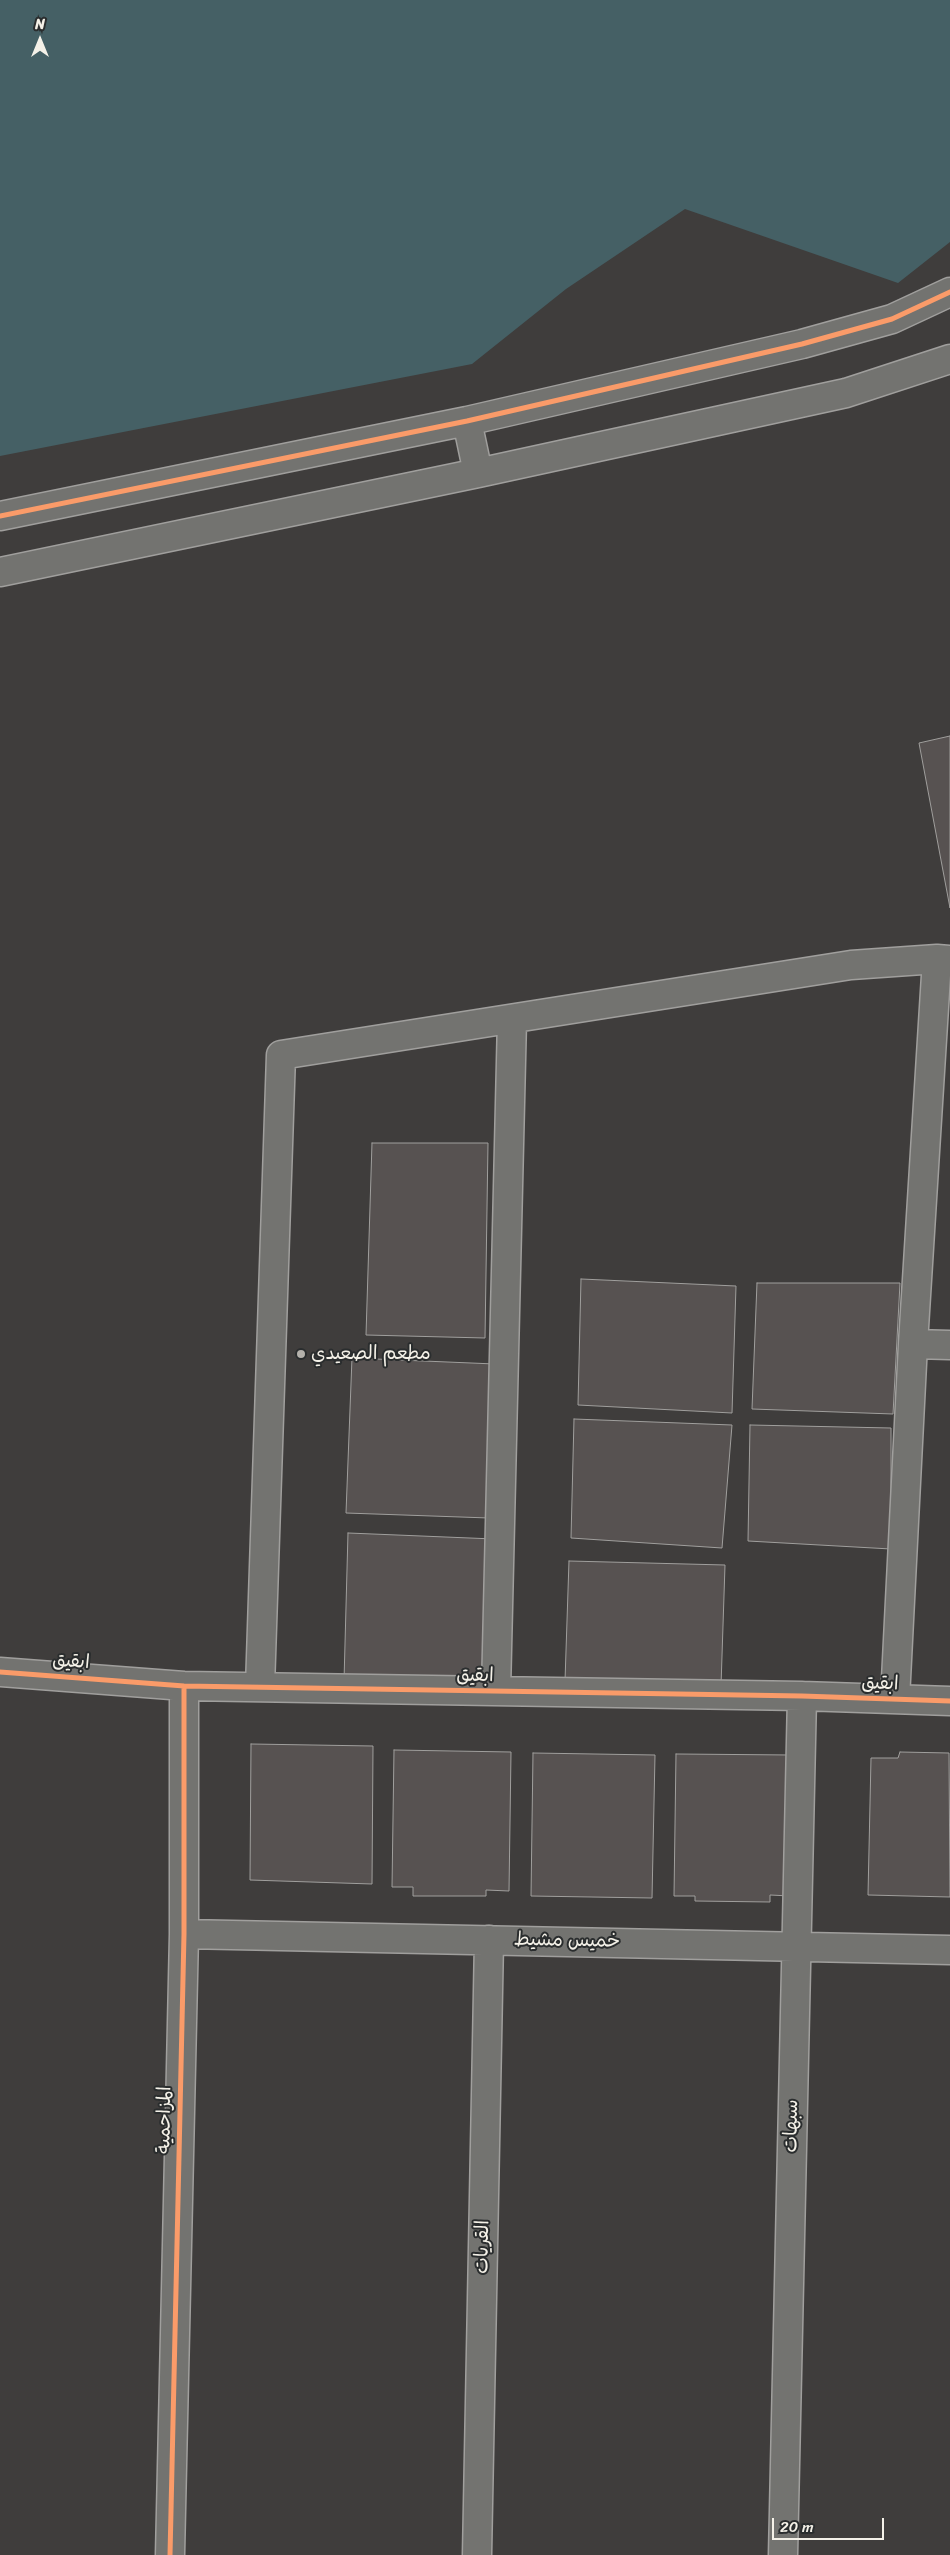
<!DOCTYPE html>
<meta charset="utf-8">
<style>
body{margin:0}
#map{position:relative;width:950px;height:2555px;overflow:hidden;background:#3f3d3c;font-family:Sriracha,sans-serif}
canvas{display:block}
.north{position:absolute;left:15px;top:15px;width:50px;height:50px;-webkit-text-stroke:4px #2a2d2e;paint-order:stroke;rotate:0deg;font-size:14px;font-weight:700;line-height:20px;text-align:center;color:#f4f1e8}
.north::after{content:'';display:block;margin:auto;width:18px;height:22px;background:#f4f1e8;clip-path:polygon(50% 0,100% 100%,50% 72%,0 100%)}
.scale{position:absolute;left:772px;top:2518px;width:112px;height:22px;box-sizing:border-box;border:2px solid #f4f1e8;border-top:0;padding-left:6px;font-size:15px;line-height:18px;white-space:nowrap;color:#f4f1e8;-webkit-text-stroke:4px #2a2d2e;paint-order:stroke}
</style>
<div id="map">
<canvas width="950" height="2555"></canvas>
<div class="north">N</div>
<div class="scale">20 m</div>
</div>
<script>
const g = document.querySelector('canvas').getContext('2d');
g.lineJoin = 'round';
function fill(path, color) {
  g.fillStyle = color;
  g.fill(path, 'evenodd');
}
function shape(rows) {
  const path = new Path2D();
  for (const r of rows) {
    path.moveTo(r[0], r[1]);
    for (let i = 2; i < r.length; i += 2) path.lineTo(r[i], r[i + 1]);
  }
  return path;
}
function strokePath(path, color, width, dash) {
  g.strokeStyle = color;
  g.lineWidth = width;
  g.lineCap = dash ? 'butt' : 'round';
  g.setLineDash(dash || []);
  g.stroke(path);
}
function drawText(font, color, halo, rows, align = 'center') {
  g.font = font + ' Sriracha,"Playpen Sans Arabic",sans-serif';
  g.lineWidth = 4;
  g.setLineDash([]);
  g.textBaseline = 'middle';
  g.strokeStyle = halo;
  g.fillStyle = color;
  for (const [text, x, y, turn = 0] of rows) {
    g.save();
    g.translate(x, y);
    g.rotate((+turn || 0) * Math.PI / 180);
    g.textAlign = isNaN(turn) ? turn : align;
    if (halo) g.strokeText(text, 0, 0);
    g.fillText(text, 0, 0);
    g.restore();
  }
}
fill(shape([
 [0,0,950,0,950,242,898,283,685,209,566,289,472,364,0,456]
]), '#456065');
const building = shape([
 [950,736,950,908,919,743,950,736],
 [372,1143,488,1143,485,1338,366,1335,372,1143],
 [581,1279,736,1286,732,1413,578,1405,581,1279],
 [757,1283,900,1283,893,1414,752,1409,757,1283],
 [352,1358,495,1364,489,1518,346,1513,352,1358],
 [574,1419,732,1425,722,1548,571,1538,574,1419],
 [750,1425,891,1428,891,1549,748,1541,750,1425],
 [348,1533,494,1539,487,1686,344,1681,348,1533],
 [569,1561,725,1565,721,1686,565,1681,569,1561],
 [251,1744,373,1746,372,1884,250,1880,251,1744],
 [394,1750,511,1752,509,1891,486,1890,486,1896,413,1896,413,1887,392,1887,394,1750],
 [900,1752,949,1753,950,1897,868,1895,871,1758,898,1758,900,1752],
 [533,1753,655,1755,652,1898,531,1896,533,1753],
 [676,1754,791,1755,790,1896,770,1895,770,1902,695,1901,695,1896,674,1896,676,1754]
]);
fill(building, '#575251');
strokePath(building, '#a09f9d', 1);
const minor = shape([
 [467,421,478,473],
 [0,516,467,421,802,344,892,319,950,292],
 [0,572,478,473,846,393,950,359],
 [913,1344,950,1345],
 [0,1672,184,1686,802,1696,950,1701],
 [260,1687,281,1055,851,965,937,959],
 [496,1691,512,1019],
 [895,1699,913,1344,937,959,950,960],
 [184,1934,950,1950],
 [170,2555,184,1934,184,1686],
 [477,2555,489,1940],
 [783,2555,802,1696]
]);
strokePath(minor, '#a09f9d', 31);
strokePath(minor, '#737370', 28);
strokePath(shape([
 [0,516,467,421,802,344,892,319,950,292],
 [0,1672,184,1686,802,1696,950,1701],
 [170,2555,184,1934,184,1686]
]), '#fa9b69', 5);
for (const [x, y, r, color] of [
 [301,1354,5,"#b5b2ac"]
]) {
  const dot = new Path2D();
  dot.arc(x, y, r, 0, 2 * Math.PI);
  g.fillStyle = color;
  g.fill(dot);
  strokePath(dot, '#2a2d2e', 2);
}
drawText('19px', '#f4f1e8', '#2a2d2e', [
 ["مطعم الصعيدي",311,1354]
], 'left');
drawText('19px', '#f4f1e8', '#2a2d2e', [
 ["ابقيق",71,1662,4],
 ["ابقيق",475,1676,1],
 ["ابقيق",880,1684,2],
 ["خميس مشيط",567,1941,1],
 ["المزاحمية",165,2120,-89],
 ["سبهات",792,2126,-89],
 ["القريات",483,2247,-89]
]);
</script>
